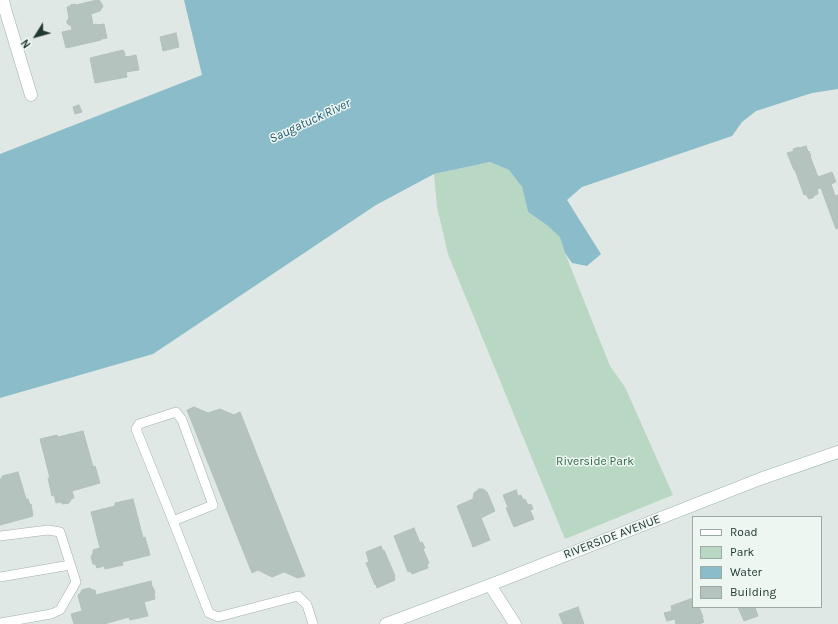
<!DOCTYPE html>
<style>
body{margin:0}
#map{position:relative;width:838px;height:624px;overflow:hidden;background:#dfe8e5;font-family:Karla,sans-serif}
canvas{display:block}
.legend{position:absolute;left:692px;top:516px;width:130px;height:92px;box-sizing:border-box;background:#eef6f2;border:1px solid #9caaa5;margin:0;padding:5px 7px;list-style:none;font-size:12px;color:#213732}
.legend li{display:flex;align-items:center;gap:8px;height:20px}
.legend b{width:20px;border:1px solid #9caaa5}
.north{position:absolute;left:16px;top:16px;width:40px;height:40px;-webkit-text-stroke:3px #eef6f2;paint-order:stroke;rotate:233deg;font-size:11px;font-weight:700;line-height:16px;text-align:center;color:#213732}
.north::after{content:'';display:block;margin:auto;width:14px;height:18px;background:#213732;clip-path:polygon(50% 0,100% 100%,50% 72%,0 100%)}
</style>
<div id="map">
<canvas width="838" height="624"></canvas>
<ul class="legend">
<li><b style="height:5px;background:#fff"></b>Road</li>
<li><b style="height:11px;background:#b9d8c3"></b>Park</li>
<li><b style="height:11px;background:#8bbcc9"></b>Water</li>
<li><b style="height:11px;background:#b4c3be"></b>Building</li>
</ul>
<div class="north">N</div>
</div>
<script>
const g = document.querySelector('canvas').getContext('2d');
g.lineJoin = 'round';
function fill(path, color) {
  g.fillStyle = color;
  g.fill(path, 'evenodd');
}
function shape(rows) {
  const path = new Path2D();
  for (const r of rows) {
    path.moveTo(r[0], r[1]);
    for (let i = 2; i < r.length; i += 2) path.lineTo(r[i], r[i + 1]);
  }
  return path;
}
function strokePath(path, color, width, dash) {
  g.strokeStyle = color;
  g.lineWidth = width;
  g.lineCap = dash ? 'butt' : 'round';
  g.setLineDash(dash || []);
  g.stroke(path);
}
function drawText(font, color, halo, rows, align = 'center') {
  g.font = font + ' Karla,sans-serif';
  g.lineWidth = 3;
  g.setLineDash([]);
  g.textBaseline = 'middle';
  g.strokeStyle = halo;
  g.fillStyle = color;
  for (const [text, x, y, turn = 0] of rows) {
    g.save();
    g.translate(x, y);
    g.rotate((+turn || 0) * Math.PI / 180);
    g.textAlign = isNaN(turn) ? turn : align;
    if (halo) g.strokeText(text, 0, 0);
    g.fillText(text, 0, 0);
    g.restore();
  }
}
fill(shape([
 [490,162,509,170,522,187,528,212,548,226,561,237,565,253,610,366,625,387,673,495,565,539,448,254,437,207,434,174]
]), '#b9d8c3');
fill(shape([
 [184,0,838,0,838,89,812,93,756,111,742,122,732,136,582,187,567,200,601,254,587,266,572,263,565,253,560,237,548,226,528,212,522,187,509,170,490,162,434,174,376,205,153,354,0,398,0,154,202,75]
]), '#8bbcc9');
const building = shape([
 [97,0,100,1,103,6,100,11,91,14,93,25,96,24,97,25,104,24,107,38,101,39,101,40,66,48,62,32,72,30,71,25,69,25,67,23,67,21,69,18,67,7,71,6,70,5,75,4,76,5,97,0],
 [176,33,179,47,163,51,160,37,176,33],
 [123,50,123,52,124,51,125,55,124,55,124,57,126,56,127,57,136,55,139,70,126,72,127,77,95,83,90,58,123,50],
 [79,105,82,112,75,114,73,107,79,105],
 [806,146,808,152,809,151,811,156,810,156,818,177,832,172,836,182,831,184,835,196,838,195,838,228,836,229,821,188,817,189,818,194,813,196,814,197,809,199,809,198,808,198,806,194,804,195,795,170,794,170,787,153,794,151,793,149,799,147,799,148,806,146],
 [194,407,208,413,220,409,234,415,240,412,305,576,298,578,284,572,272,577,258,570,252,573,187,410,194,407],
 [83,431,93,467,95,466,100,483,72,491,74,498,71,499,71,500,69,503,63,504,60,502,56,503,54,495,52,496,48,478,50,478,40,439,57,435,58,437,83,431],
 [18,472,26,499,28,499,30,505,31,504,33,516,0,525,0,479,2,479,2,476,18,472],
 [479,489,483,489,487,492,495,511,481,518,490,540,473,547,457,506,473,499,474,493,479,489],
 [516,490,518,496,521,495,523,500,525,499,528,505,531,504,533,509,530,510,534,519,514,527,506,508,508,507,503,495,516,490],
 [133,499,143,538,145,537,150,555,122,562,123,565,105,569,104,566,97,568,96,565,93,564,91,557,93,553,93,550,100,548,91,512,115,506,115,503,133,499],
 [414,528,420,543,422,542,425,548,423,549,429,563,427,564,428,568,412,574,410,571,408,572,394,536,414,528],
 [381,546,383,551,384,550,395,576,394,577,395,580,377,588,376,584,375,585,366,563,369,562,366,552,381,546],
 [151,581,152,587,153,587,155,593,154,593,155,599,144,602,148,616,130,620,129,617,104,624,74,624,71,614,82,611,78,595,80,594,82,590,89,588,93,590,95,590,96,595,151,581],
 [693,598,693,607,699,607,703,617,702,617,704,622,699,624,676,624,675,619,667,621,664,613,672,611,671,606,693,598],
 [578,607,584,624,563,624,559,614,578,607],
 [738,607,755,607,758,616,744,621,738,607]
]);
fill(building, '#b4c3be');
strokePath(building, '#b2c1bc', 1);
const lane = shape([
 [173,521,213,505,182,420,176,412,139,424,136,429,173,521,209,613,218,617,298,596,307,605,313,624],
 [0,536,48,530,60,532,76,582,60,610,51,614,0,623],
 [0,577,70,565]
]);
const street = shape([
 [3,0,5,9,31,95],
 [490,585,515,624]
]);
const secondary = shape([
 [386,624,490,585,760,479,838,452]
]);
strokePath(lane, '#a2afac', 10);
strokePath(street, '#a2afac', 13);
strokePath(secondary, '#9fb3ad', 13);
strokePath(lane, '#fff', 9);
strokePath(street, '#fff', 12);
strokePath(secondary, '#fff', 12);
drawText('12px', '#2f6a49', '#eef6f2', [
 ["Riverside Park",595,462]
]);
drawText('12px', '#213732', '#eef6f2', [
 ["RIVERSIDE AVENUE",612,537,-21]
]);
drawText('italic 13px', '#215c6d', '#eef6f2', [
 ["Saugatuck River",310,121,-25]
]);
</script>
